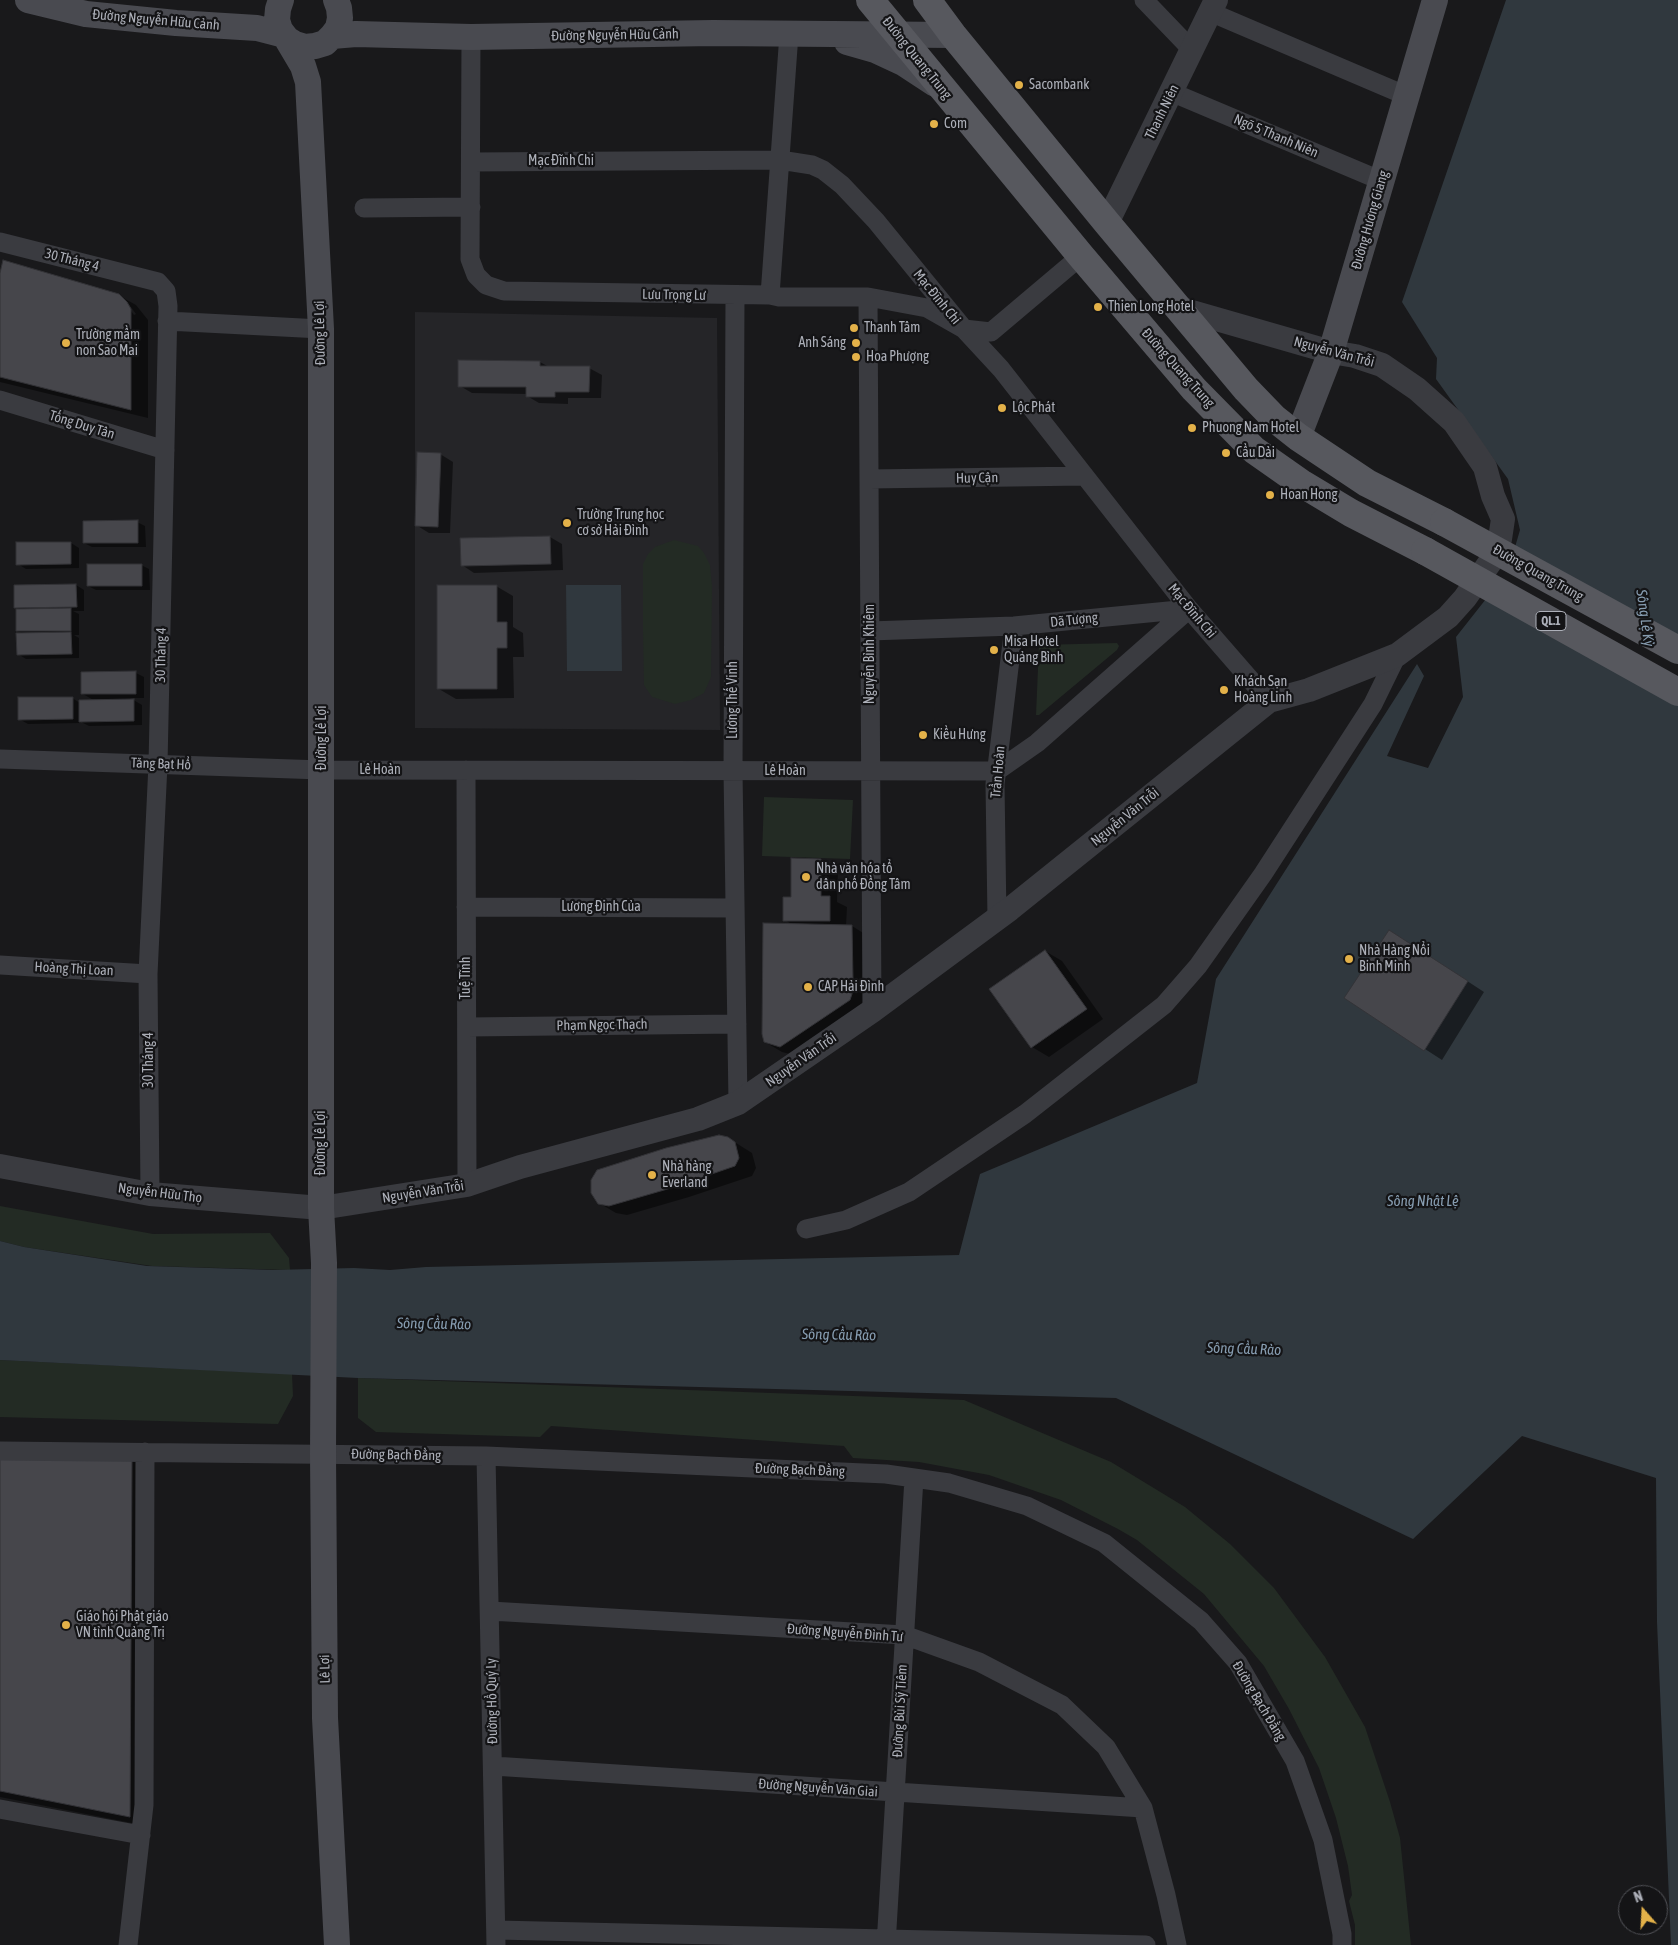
<!DOCTYPE html>
<meta charset="utf-8">
<style>
body{margin:0}
#map{position:relative;width:1678px;height:1945px;overflow:hidden;background:#19191b;font-family:"Asap Condensed",sans-serif}
canvas{display:block}
.north{position:absolute;left:1618px;top:1885px;width:50px;height:50px;box-sizing:border-box;background:#141416;border:1px solid #515257;border-radius:50%;rotate:341deg;font-size:14px;font-weight:700;line-height:20px;text-align:center;color:#adb0b9}
.north::after{content:'';display:block;margin:auto;width:18px;height:22px;background:#e3b149;clip-path:polygon(50% 0,100% 100%,50% 72%,0 100%)}
</style>
<div id="map">
<canvas width="1678" height="1945"></canvas>
<div class="north">N</div>
</div>
<script>
const g = document.querySelector('canvas').getContext('2d');
g.lineJoin = 'round';
function fill(path, color) {
  g.fillStyle = color;
  g.fill(path, 'evenodd');
}
function shape(rows) {
  const path = new Path2D();
  for (const r of rows) {
    path.moveTo(r[0], r[1]);
    for (let i = 2; i < r.length; i += 2) path.lineTo(r[i], r[i + 1]);
  }
  return path;
}
function strokePath(path, color, width, dash) {
  g.strokeStyle = color;
  g.lineWidth = width;
  g.lineCap = dash ? 'butt' : 'round';
  g.setLineDash(dash || []);
  g.stroke(path);
}
function drawText(font, color, halo, rows, align = 'center') {
  g.font = font + ' "Asap Condensed",sans-serif';
  g.lineWidth = 4.5;
  g.setLineDash([]);
  g.textBaseline = 'middle';
  g.strokeStyle = halo;
  g.fillStyle = color;
  for (const [text, x, y, turn = 0] of rows) {
    g.save();
    g.translate(x, y);
    g.rotate((+turn || 0) * Math.PI / 180);
    g.textAlign = isNaN(turn) ? turn : align;
    if (halo) g.strokeText(text, 0, 0);
    g.fillText(text, 0, 0);
    g.restore();
  }
}
fill(shape([
 [415,312,717,318,720,730,415,728]
]), '#252528');
fill(shape([
 [674,540,698,546,704,553,710,565,712,587,711,677,704,693,691,700,675,704,652,697,644,685,643,632,643,564,648,554,655,547],
 [1117,643,1119,646,1117,650,1039,715,1036,715,1039,645],
 [764,797,853,800,850,859,762,856],
 [0,1206,153,1234,270,1233,289,1258,290,1270,152,1266,24,1247,0,1241],
 [0,1360,292,1374,293,1396,278,1424,0,1417],
 [358,1378,964,1400,1111,1462,1185,1507,1230,1544,1274,1588,1325,1657,1365,1727,1390,1802,1400,1838,1411,1945,1355,1945,1355,1925,1349,1901,1352,1895,1348,1866,1336,1818,1319,1768,1289,1709,1264,1666,1204,1594,1137,1540,1118,1529,1061,1500,989,1475,919,1462,853,1458,844,1446,551,1426,540,1437,376,1432,358,1418]
]), '#232b24');
fill(shape([
 [1506,0,1678,0,1678,1945,1671,1945,1657,1622,1656,1478,1522,1436,1413,1539,1116,1398,358,1378,0,1360,0,1241,24,1247,147,1266,273,1270,354,1268,390,1270,426,1267,959,1255,980,1174,1197,1083,1216,979,1417,664,1424,676,1387,756,1428,768,1463,697,1456,637,1508,571,1520,530,1508,479,1436,379,1437,358,1402,302],
 [566,585,621,585,622,671,567,671]
]), '#30383e');
fill(shape([
 [1506,570,1678,638,1678,703,1487,594]
]), '#19191b');
fill(shape([
 [0,278,118,295,136,305,148,320,148,418,0,382],
 [122,299,125,299,136,314,134,315],
 [540,362,549,367,589,368,602,375,601,398,568,398,568,404,539,403,527,396,527,394,472,393,460,386],
 [440,454,453,462,450,533,429,533,416,525],
 [137,522,145,526,146,547,92,547,84,543],
 [550,537,562,544,563,570,474,573,462,565],
 [71,543,79,548,79,568,26,569,18,564],
 [141,565,149,569,150,590,96,590,88,586],
 [76,585,84,590,84,611,73,611,79,614,79,635,74,635,79,638,79,658,26,659,18,654,23,634,17,631,21,610,16,607],
 [496,586,513,596,513,627,523,633,524,657,513,657,514,698,456,699,439,689],
 [136,673,144,677,144,698,130,698,142,705,142,725,89,726,81,722,81,723,28,724,19,719,72,698,80,703,95,701,83,694],
 [821,860,838,870,837,902,847,907,846,926,852,926,868,936,869,1004,798,1056,782,1052,765,1042,793,925,785,920,792,898],
 [1406,941,1484,992,1442,1060,1346,998],
 [1045,951,1062,961,1103,1019,1049,1057,1032,1047,991,989],
 [728,1138,752,1153,756,1168,752,1176,689,1197,627,1215,616,1213,599,1203],
 [131,1457,148,1467,147,1826,0,1797,0,1459]
]), '#0007');
const building = shape([
 [3,260,119,294,127,302,131,309,131,410,0,377,0,273,3,260],
 [458,360,540,361,540,366,590,366,589,392,555,392,555,397,526,397,526,387,458,387,458,360],
 [417,452,441,453,438,527,415,526,417,452],
 [138,520,138,543,83,543,83,521,138,520],
 [550,536,551,564,461,566,460,538,550,536],
 [16,542,71,542,71,564,16,565,16,542],
 [87,564,142,564,142,586,87,586,87,564],
 [76,584,77,607,14,608,14,585,76,584],
 [437,585,497,585,497,622,507,622,507,648,497,648,497,689,437,689,437,585],
 [71,608,71,631,16,631,16,609,71,608],
 [71,632,72,654,17,655,16,633,71,632],
 [136,671,136,694,81,694,81,672,136,671],
 [18,697,73,697,73,719,18,720,18,697],
 [134,699,134,721,79,722,79,700,134,699],
 [791,858,821,859,821,896,830,896,830,921,783,921,783,897,791,897,791,858],
 [763,923,852,925,853,980,852,994,850,1000,780,1047,764,1042,762,1034,763,923],
 [1389,930,1468,981,1424,1051,1344,998,1389,930],
 [1045,950,1087,1009,1031,1048,989,989,1045,950],
 [719,1135,728,1137,735,1142,739,1158,735,1166,671,1188,609,1206,598,1204,591,1193,591,1180,597,1170,666,1148,719,1135],
 [132,1456,130,1817,0,1791,0,1458,132,1456]
]);
fill(building, '#46464b');
strokePath(building, '#333337', 1);
strokePath(shape([
 [1144,0,1192,50],
 [1210,12,1407,96],
 [471,37,470,259,476,275,486,285,504,291,770,295,779,297,868,297,927,308,964,329,991,332,1081,256],
 [1171,92,1382,181],
 [472,162,780,160,812,165,823,170,842,185,876,221,964,329,1001,369,1189,609,1269,701],
 [364,208,471,207],
 [0,242,158,282,166,291,168,306,158,764,148,974,150,1194],
 [770,295,789,34],
 [735,296,733,771,738,1103],
 [868,297,872,1011],
 [167,321,321,329],
 [0,400,165,450],
 [869,479,1085,476],
 [870,631,1014,626,1189,609],
 [0,759,322,770,997,771,1037,743,1189,609],
 [466,770,467,1185],
 [466,907,735,908],
 [997,919,995,784,1014,626],
 [0,965,148,974],
 [467,1027,737,1024],
 [806,1229,846,1220,909,1192,1025,1114,1164,1005,1198,966,1263,874,1373,704,1397,655],
 [0,1451,486,1456,886,1474,949,1483,1027,1506,1104,1543,1201,1621,1238,1663,1295,1761,1323,1840,1342,1934,1342,1945],
 [486,1456,496,1945],
 [490,1611,904,1635,979,1662,1062,1705,1106,1747,1143,1808,1166,1895,1177,1945],
 [493,1766,1143,1808],
 [0,1809,141,1835],
 [497,1930,1146,1945],
 [128,1945,144,1805,145,1452],
 [886,1945,914,1478]
]), '#3a3b40', 19);
strokePath(shape([
 [1107,223,1216,0],
 [0,1166,150,1194,321,1208,467,1185,520,1167,698,1119,738,1103,872,1011,1010,909,1269,701,1309,690,1397,655,1448,617,1465,598,1493,558,1500,539,1503,519,1493,496,1485,467,1454,422,1417,389,1382,365,1355,356,1331,352,1178,308]
]), '#3a3b40', 24);
strokePath(shape([
 [28,0,86,14,176,23,257,28,284,35],
 [281,0,278,9,277,20,280,30,287,39,295,44,305,47,315,46,325,43,332,36,338,28,340,18,339,8,336,0],
 [332,36,356,34,471,37,713,33,953,35],
 [287,39,303,66,308,82,321,329,321,1208,324,1263,323,1454,325,1718,337,1945],
 [847,42,875,50,903,63,935,84],
 [1298,437,1331,352,1435,0]
]), '#494a50', 26);
strokePath(shape([
 [870,0,1081,256,1194,389,1254,450,1301,483,1351,513,1425,551],
 [927,0,953,35,1107,223,1246,389,1274,418,1298,437,1367,483,1444,522]
]), '#57585e', 28);
strokePath(shape([
 [1444,522,1678,650],
 [1425,551,1678,692]
]), '#57585e', 28);
for (const [x, y, r, color] of [
 [1019,85,5,"#e3b149"],
 [934,124,5,"#e3b149"],
 [1098,307,5,"#e3b149"],
 [854,328,5,"#e3b149"],
 [66,343,5,"#e3b149"],
 [856,343,5,"#e3b149"],
 [856,357,5,"#e3b149"],
 [1002,408,5,"#e3b149"],
 [1192,428,5,"#e3b149"],
 [1226,453,5,"#e3b149"],
 [1270,495,5,"#e3b149"],
 [567,523,5,"#e3b149"],
 [994,650,5,"#e3b149"],
 [1224,690,5,"#e3b149"],
 [923,735,5,"#e3b149"],
 [806,877,5,"#e3b149"],
 [1349,959,5,"#e3b149"],
 [808,987,5,"#e3b149"],
 [652,1175,5,"#e3b149"],
 [66,1625,5,"#e3b149"]
]) {
  const dot = new Path2D();
  dot.arc(x, y, r, 0, 2 * Math.PI);
  g.fillStyle = color;
  g.fill(dot);
  strokePath(dot, '#141416', 2);
}
for (const [x, y, w] of [
 [1551,621,30]
]) {
  const box = new Path2D();
  box.roundRect(x - w / 2, y - 9.5, w, 19, 4);
  g.fillStyle = '#141416';
  g.fill(box);
  strokePath(box, '#adb0b9', 1);
}
drawText('bold 12px', '#adb0b9', null, [
 ["QL.1",1551,621]
]);
drawText('14px', '#adb0b9', '#141416', [
 ["Đường Nguyễn Hữu Cảnh",156,20,5],
 ["Đường Nguyễn Hữu Cảnh",615,35,-1],
 ["Đường Quang Trung",917,58,51],
 ["Thanh Niên",1162,112,-64],
 ["Ngõ 5 Thanh Niên",1276,136,23],
 ["Mạc Đĩnh Chi",561,161],
 ["Đường Hương Giang",1370,220,-74],
 ["30 Tháng 4",72,260,14],
 ["Lưu Trọng Lư",674,295,1],
 ["Mạc Đĩnh Chi",937,297,51],
 ["Đường Lê Lợi",320,333,-91],
 ["Nguyễn Văn Trỗi",1334,352,15],
 ["Đường Quang Trung",1178,368,48],
 ["Tống Duy Tân",82,425,17],
 ["Huy Cận",977,478,-1],
 ["Đường Quang Trung",1538,573,29],
 ["Mạc Đĩnh Chi",1192,611,50],
 ["Dã Tượng",1074,620,-6],
 ["Nguyễn Bỉnh Khiêm",870,654,-90],
 ["30 Tháng 4",161,655,-89],
 ["Lương Thế Vinh",733,700,-90],
 ["Đường Lê Lợi",322,738,-90],
 ["Tăng Bạt Hổ",161,764,2],
 ["Lê Hoàn",380,770],
 ["Lê Hoàn",785,771],
 ["Trần Hoàn",998,772,-85],
 ["Nguyễn Văn Trỗi",1125,817,-39],
 ["Lương Định Của",601,907],
 ["Hoàng Thị Loan",74,969,3],
 ["Tuệ Tĩnh",466,978,-90],
 ["Phạm Ngọc Thạch",602,1025,-1],
 ["30 Tháng 4",149,1060,-90],
 ["Nguyễn Văn Trỗi",801,1060,-35],
 ["Đường Lê Lợi",321,1143,-90],
 ["Nguyễn Văn Trỗi",423,1192,-9],
 ["Nguyễn Hữu Thọ",160,1193,7],
 ["Đường Bạch Đằng",396,1455,1],
 ["Đường Bạch Đằng",800,1470,2],
 ["Đường Nguyễn Đình Tư",845,1633,4],
 ["Lê Lợi",325,1669,-91],
 ["Đường Hồ Quý Ly",492,1701,-91],
 ["Đường Bạch Đằng",1259,1701,59],
 ["Đường Bùi Sỹ Tiêm",900,1711,-87],
 ["Đường Nguyễn Văn Giai",818,1788,4]
]);
drawText('14px', '#adb0b9', '#141416', [
 ["Sacombank",1029,85],
 ["Com",944,124],
 ["Thien Long Hotel",1108,307],
 ["Thanh Tâm",864,328],
 ["Trường mầm",76,335],
 ["non Sao Mai",76,351],
 ["Anh Sáng",846,343,"right"],
 ["Hoa Phượng",866,357],
 ["Lộc Phát",1012,408],
 ["Phuong Nam Hotel",1202,428],
 ["Cầu Dài",1236,453],
 ["Hoan Hong",1280,495],
 ["Trường Trung học",577,515],
 ["cơ sở Hải Đình",577,531],
 ["Misa Hotel",1004,642],
 ["Quảng Bình",1004,658],
 ["Khách Sạn",1234,682],
 ["Hoàng Linh",1234,698],
 ["Kiều Hưng",933,735],
 ["Nhà văn hóa tổ",816,869],
 ["dân phố Đồng Tâm",816,885],
 ["Nhà Hàng Nổi",1359,951],
 ["Binh Minh",1359,967],
 ["CAP Hải Đình",818,987],
 ["Nhà hàng",662,1167],
 ["Everland",662,1183],
 ["Giáo hội Phật giáo",76,1617],
 ["VN tỉnh Quảng Trị",76,1633]
], 'left');
drawText('italic 15px', '#879db1', '#141416', [
 ["Sông Lệ Kỳ",1645,618,82],
 ["Sông Nhật Lệ",1423,1201],
 ["Sông Cầu Rào",434,1324,1],
 ["Sông Cầu Rào",839,1335,1],
 ["Sông Cầu Rào",1244,1349,2]
]);
</script>
